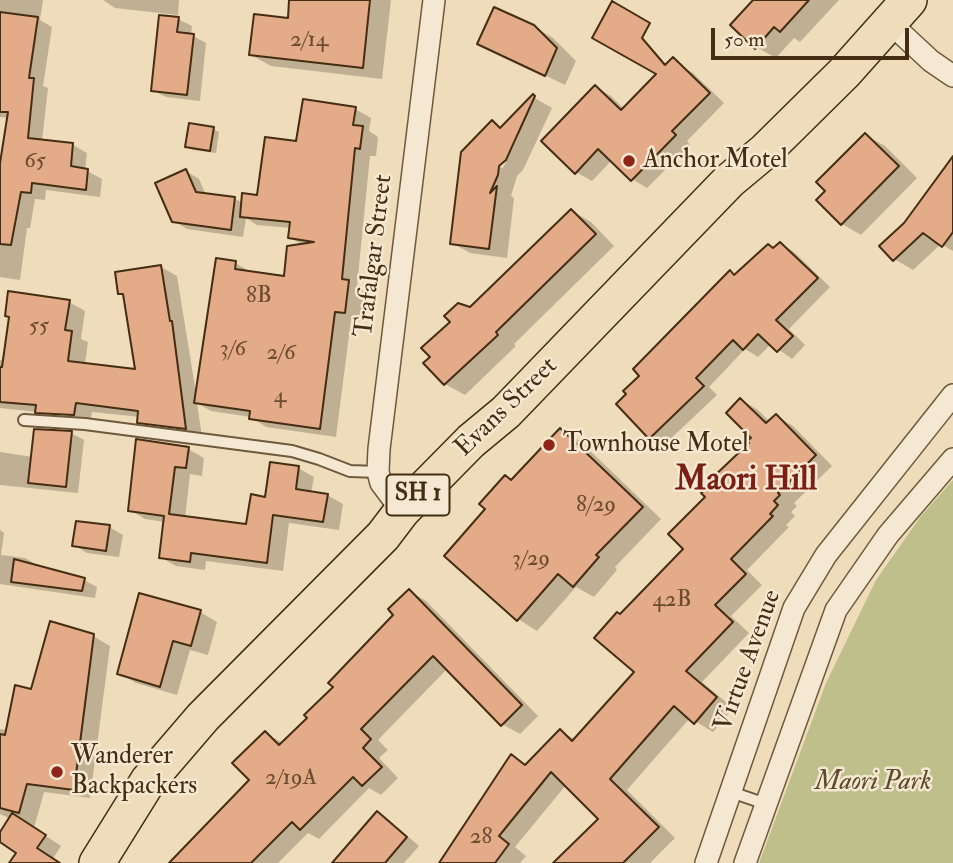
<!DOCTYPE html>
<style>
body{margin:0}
#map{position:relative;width:953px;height:863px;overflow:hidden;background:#efdcba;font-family:"IM FELL Double Pica",serif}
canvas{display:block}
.scale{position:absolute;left:711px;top:28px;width:198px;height:32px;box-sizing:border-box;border:4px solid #442d12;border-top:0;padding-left:9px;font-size:21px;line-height:24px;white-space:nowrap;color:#442d12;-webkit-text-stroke:5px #f5e8d2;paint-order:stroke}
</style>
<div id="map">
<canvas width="953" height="863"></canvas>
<div class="scale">50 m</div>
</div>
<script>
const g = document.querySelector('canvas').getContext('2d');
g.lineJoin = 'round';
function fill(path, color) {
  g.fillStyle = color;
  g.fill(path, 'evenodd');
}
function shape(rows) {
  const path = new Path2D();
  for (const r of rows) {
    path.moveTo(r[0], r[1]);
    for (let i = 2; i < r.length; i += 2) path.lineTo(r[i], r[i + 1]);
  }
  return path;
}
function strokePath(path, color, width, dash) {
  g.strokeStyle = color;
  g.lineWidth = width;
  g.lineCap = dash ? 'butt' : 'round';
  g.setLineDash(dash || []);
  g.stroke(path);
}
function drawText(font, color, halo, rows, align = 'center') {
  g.font = font + ' "IM FELL Double Pica",serif';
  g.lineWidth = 5;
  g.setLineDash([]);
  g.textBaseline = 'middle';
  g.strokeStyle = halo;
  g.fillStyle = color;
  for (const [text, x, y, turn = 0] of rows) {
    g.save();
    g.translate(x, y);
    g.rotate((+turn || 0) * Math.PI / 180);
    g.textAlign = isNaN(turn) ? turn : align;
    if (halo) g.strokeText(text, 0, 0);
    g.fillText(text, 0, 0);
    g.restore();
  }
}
fill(shape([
 [953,480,953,863,759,863,826,683,876,580,921,516]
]), '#bfbf8c');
fill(shape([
 [0,0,43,0,40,20,52,27,43,86,48,88,42,141,73,145,87,153,85,170,102,179,100,197,46,190,45,200,35,199,30,228,27,228,20,280,0,277,0,165,9,118,0,117],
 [103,0,179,0,178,15,115,8],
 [296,0,391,0,382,79,271,66,251,55,293,20],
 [755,0,839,0,800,42,794,38,776,58,756,47],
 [178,19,192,26,191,35,206,43,200,101,166,97,152,90],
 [533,26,553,38,576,61,565,85,479,43],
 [678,64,693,73,724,103,687,141,690,145,647,188,632,179,612,160,592,181,576,172,595,87,611,96,624,109],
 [533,97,552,108,523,170,517,176,511,196,514,198,507,258,470,253,452,243,493,122,502,128],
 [515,135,519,135,503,168,500,167],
 [355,109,371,118,369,131,378,137,376,156,370,156,357,286,365,291,361,321,351,320,336,437,266,427,251,417,211,411,197,403,202,437,155,431,139,422,140,417,92,412,90,424,54,421,38,412,0,408,0,360,5,361,69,302,85,311,81,339,88,342,85,364,137,371,125,296,120,293,161,267,177,276,196,393,235,263,251,272,285,278,304,245,290,238,291,228,257,225,246,218,243,237,187,229,174,221,186,171,199,179,206,195,235,199,243,203,258,196,298,143],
 [213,129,219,132,216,153,193,150,187,146],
 [865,135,885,146,917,178,861,235,842,224],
 [953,159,953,251,941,244,913,270,894,259,905,224],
 [572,211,591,222,614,246,514,344,516,346,465,395,445,384,432,357,452,322,471,309],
 [781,244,794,252,830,287,789,329,805,345,792,359,771,344,758,357,745,349,709,387,717,395,664,445,650,437,641,376,730,272,736,276],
 [741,400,758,410,770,422,776,416,793,426,832,466,794,503,797,506,791,512,795,516,786,525,789,527,747,570,762,585,731,616,749,633,702,682,733,708,713,732,690,718,627,790,675,838,650,863,554,863,601,819,566,785,515,847,526,856,520,863,441,863,512,756,527,765,560,731,576,740,636,672,621,616,685,549,707,497,716,482,751,443,753,438],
 [561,430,580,441,661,519,615,567,617,570,594,597,576,587,537,631,518,619,487,509],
 [71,433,84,440,78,493,0,485,0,452,33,457],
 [188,449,204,458,202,476,190,474,185,518,248,526,267,499,298,468,314,477,311,493,327,495,343,504,339,530,289,523,283,571,206,561,205,570,176,566,160,557,165,522,145,519,130,510],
 [109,527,123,535,119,557,87,553,74,545],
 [0,530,4,533,1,555,25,558,37,565,84,580,97,587,95,598,0,584],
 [409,591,426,601,538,716,520,734,502,724,448,668,378,740,388,750,379,758,398,778,381,795,369,788,319,839,308,833,278,863,171,863,252,780,265,733,283,743,309,718,396,615],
 [200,612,217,622,208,655,190,650,177,695,136,683,119,673],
 [93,636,110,646,90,798,44,792,34,828,61,846,50,863,35,863,0,840,0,835,11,819,0,814,0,729,8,730,32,691],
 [377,813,390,821,419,846,404,863,346,863]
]), '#0003');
const building = shape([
 [289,0,370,0,363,68,249,55,254,14,288,18,289,0],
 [753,0,809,0,780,32,774,27,755,49,730,25,753,0],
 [612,1,650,23,642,38,665,65,673,57,710,93,672,131,676,135,631,181,598,149,575,174,541,141,595,85,621,110,656,74,592,38,612,1],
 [494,7,534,25,557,48,545,76,477,44,494,7],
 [0,12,38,17,29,78,34,78,28,138,73,143,71,166,88,169,86,190,32,183,31,193,21,192,11,245,0,244,0,163,8,112,0,112,0,12],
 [159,15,179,17,177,32,194,34,187,95,151,91,159,15],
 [533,94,535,96,506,160,499,166,498,175,490,193,497,186,489,249,450,244,461,152,492,120,500,128,533,94],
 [303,99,356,107,353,125,363,126,360,149,355,148,342,279,349,280,345,313,335,312,320,429,249,419,250,411,194,403,216,258,236,261,235,269,284,276,287,246,314,242,288,238,290,222,240,217,242,193,257,195,265,137,296,141,303,99],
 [189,123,214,127,210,151,185,147,189,123],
 [865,133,899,166,841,225,816,200,825,191,816,182,865,133],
 [953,156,953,232,942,247,923,233,893,261,879,246,904,223,953,156],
 [186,169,196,192,235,197,231,230,172,222,155,183,186,169],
 [571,209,596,234,496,332,498,335,444,385,423,363,430,357,421,348,450,322,444,316,458,303,470,307,571,209],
 [780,242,818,278,776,320,793,336,777,352,758,334,743,350,733,340,696,378,704,386,649,439,616,404,626,394,623,391,639,376,633,369,730,270,734,275,768,244,773,248,780,242],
 [161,265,170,321,172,321,186,429,137,423,138,411,76,403,74,415,35,413,36,405,0,402,0,367,2,367,9,317,5,316,8,291,70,300,65,330,72,331,68,361,135,369,123,294,118,294,115,272,161,265],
 [740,398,766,423,776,414,816,455,778,493,780,495,774,501,778,505,770,514,773,516,731,559,746,574,715,605,733,622,686,671,717,697,694,724,674,706,610,779,659,827,623,863,553,863,598,819,551,772,499,836,509,844,495,863,439,863,511,754,525,765,560,729,572,741,634,672,594,638,617,612,620,614,683,549,668,534,705,497,701,493,714,482,711,479,749,443,747,441,751,438,726,413,740,398],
 [560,428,643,507,596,555,599,557,573,587,558,574,517,621,444,556,485,509,479,504,505,475,511,480,560,428],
 [34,429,72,431,66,487,28,483,34,429],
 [136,439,189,447,186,468,175,467,169,514,246,524,251,494,265,497,270,462,299,466,296,489,328,494,323,522,273,515,267,563,191,553,190,562,159,558,164,516,128,511,136,439],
 [76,521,110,525,106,551,72,546,76,521],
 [14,559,85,578,82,591,11,582,14,559],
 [409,589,522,705,501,726,433,656,361,729,371,739,363,748,382,767,362,786,353,777,300,830,292,822,251,863,169,863,249,780,232,763,265,731,279,745,307,718,304,715,333,687,328,683,393,615,388,609,409,589],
 [139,593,201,610,191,646,173,641,160,687,117,674,139,593],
 [50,621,94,634,74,790,27,784,19,813,0,808,0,734,5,735,15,685,31,689,50,621],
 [377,811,407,837,385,863,332,863,377,811],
 [12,813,46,835,37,848,60,863,9,863,16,853,0,842,0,832,12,813]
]);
fill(building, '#e3ab88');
strokePath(building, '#442d12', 2);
const service = shape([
 [24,420,85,424,292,451,319,459,350,471,378,472],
 [731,792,766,804]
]);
const minor = shape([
 [889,22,931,61,953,76],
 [402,511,381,483,378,472,379,449,434,0],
 [706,863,794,608,826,555,953,395],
 [745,863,836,610,888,535,953,459]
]);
const trunk = shape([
 [97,863,148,781,203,717,383,536,402,511,471,441,506,412,729,181,765,151,844,73,909,0]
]);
strokePath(service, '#6f593c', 14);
strokePath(minor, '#6f593c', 24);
strokePath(trunk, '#442d12', 38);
strokePath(service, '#f5e8d2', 10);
strokePath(minor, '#f5e8d2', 21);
strokePath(trunk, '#efdcba', 35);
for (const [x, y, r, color] of [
 [629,161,7,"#8f2418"],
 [549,445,7,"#8f2418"],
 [57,772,7,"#8f2418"]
]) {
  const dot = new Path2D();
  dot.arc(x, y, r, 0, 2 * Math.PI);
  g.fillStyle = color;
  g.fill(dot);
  strokePath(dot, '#f5e8d2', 2.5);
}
drawText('23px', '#6c4c30', null, [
 ["2/14",309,41],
 ["65",35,162],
 ["8B",259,297],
 ["55",39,327],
 ["3/6",233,350],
 ["2/6",281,354],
 ["4",280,397],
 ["8/29",596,506],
 ["3/29",531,560],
 ["42B",672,601],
 ["2/19A",291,779],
 ["28",481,838]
]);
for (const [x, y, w] of [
 [418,495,63]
]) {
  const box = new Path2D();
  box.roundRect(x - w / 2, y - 20.5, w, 41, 5);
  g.fillStyle = '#f5e8d2';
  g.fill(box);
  strokePath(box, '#442d12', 2);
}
drawText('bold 24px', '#442d12', null, [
 ["SH 1",418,495]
]);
drawText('26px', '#442d12', '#f5e8d2', [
 ["Anchor Motel",643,161],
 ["Townhouse Motel",563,445],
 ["Wanderer",71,757],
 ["Backpackers",71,787]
], 'left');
drawText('26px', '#442d12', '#f5e8d2', [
 ["Trafalgar Street",375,256,-83],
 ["Evans Street",507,408,-44],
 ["Virtue Avenue",749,661,-70]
]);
drawText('italic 26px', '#5d4a2a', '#f5e8d2', [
 ["Maori Park",873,783]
]);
drawText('bold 33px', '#7a1f14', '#f5e8d2', [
 ["Maori Hill",746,482]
]);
</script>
